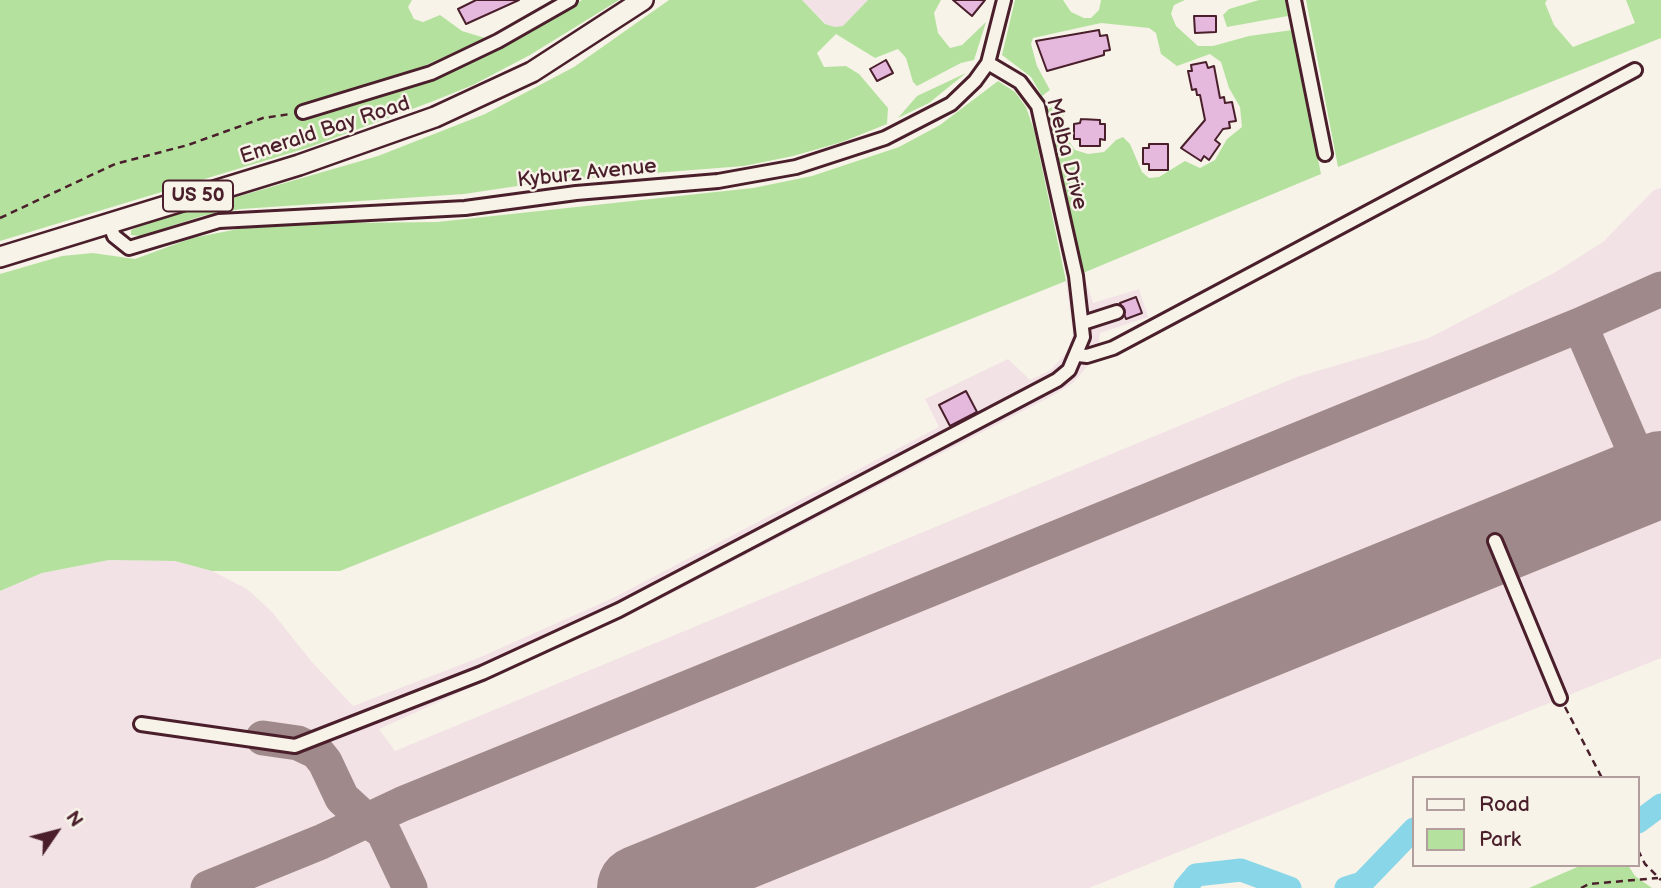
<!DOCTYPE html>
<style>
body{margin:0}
#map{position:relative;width:1661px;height:888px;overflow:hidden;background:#f7f3e8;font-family:"Balsamiq Sans",sans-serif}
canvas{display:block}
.legend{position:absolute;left:1412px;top:776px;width:228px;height:91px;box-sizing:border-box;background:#f7f3e8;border:2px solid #b29e9c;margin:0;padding:9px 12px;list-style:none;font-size:21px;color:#4a1f2b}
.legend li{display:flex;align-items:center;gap:14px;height:35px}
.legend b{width:35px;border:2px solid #b29e9c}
.north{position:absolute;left:21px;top:797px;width:70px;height:70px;-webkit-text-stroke:5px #f7f3e8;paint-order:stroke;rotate:55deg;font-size:19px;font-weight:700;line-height:28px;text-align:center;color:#4a1f2b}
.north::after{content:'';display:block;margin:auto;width:24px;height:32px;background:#4a1f2b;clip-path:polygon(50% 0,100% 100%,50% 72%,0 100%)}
</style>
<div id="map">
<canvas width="1661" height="888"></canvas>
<ul class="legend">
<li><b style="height:9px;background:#f7f3e8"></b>Road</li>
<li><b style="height:19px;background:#b5e19f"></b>Park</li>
</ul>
<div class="north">N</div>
</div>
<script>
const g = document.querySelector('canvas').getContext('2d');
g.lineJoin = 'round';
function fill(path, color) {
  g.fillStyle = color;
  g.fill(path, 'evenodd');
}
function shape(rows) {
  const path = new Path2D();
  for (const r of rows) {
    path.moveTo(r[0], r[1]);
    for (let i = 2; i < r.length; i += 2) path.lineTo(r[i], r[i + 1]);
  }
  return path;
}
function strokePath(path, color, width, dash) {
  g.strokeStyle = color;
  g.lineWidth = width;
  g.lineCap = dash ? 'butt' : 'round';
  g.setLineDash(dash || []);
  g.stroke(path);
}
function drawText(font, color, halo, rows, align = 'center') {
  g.font = font + ' "Balsamiq Sans",sans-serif';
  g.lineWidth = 5;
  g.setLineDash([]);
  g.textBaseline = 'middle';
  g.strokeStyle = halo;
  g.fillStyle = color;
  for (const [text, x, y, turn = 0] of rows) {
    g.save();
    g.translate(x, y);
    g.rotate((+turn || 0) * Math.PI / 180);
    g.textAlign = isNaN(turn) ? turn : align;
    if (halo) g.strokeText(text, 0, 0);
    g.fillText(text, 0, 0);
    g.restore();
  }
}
fill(shape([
 [802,0,868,0,843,27,835,27,826,24],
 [1661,188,1661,658,1089,888,0,888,0,591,42,573,109,560,175,561,212,571,247,589,272,612,311,661,353,706,476,659,613,598,939,427,925,399,1008,359,1030,380,1051,370,1067,352,1073,334,1066,281,1083,273,1093,303,1139,289,1148,317,1100,333,1097,355,1074,382,1054,395,626,617,379,729,395,751,1297,377,1429,338,1554,273,1603,242,1654,190]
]), '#f2e2e5');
fill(shape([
 [0,0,412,0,408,7,414,19,423,22,440,15,462,31,485,38,396,79,299,105,302,116,401,90,433,77,539,26,582,0,619,0,530,55,473,85,431,102,310,147,0,241],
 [669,0,802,0,825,24,835,27,843,26,868,0,941,0,934,13,938,33,950,48,962,45,986,22,974,60,961,63,917,86,913,82,906,58,898,49,875,58,836,34,817,53,824,67,846,66,859,74,888,108,887,124,842,142,793,156,744,166,551,181,464,194,241,209,202,216,141,236,131,235,131,230,157,220,378,156,485,114,574,67],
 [1015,0,1063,0,1071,12,1084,18,1091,18,1099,10,1101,0,1185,0,1174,5,1171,14,1176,26,1198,46,1213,46,1249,36,1292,30,1321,174,1083,273,1048,109,1056,105,1062,108,1069,141,1075,150,1088,154,1104,152,1116,140,1123,137,1130,144,1142,172,1149,178,1159,177,1185,161,1200,168,1215,160,1227,139,1242,127,1240,107,1229,88,1221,62,1210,54,1177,66,1161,54,1156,33,1149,28,1101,23,1033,38,1031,44,1037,66,1050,90,1042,96,1031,77,1002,55],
 [1259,0,1285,0,1288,16,1227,27,1223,15,1229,9],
 [1306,0,1547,0,1545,3,1554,25,1573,47,1635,23,1626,0,1661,0,1661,38,1338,167],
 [966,73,929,103,898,118,917,96],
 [998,81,1015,92,1026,107,1034,130,1066,281,340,571,212,571,175,561,109,560,42,573,0,591,0,274,62,256,93,253,135,259,192,238,264,224,437,222,753,188,812,176,899,147,940,125],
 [1582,865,1628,865,1635,876,1652,888,1529,888]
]), '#b5e19f');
strokePath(shape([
 [1638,822,1661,805],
 [1185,888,1196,875,1241,870,1290,888],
 [1346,888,1362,883,1414,829]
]), '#89d6e9', 23);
strokePath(shape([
 [1580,325,1647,480],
 [263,738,298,743,317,752,325,762,342,798,367,821,383,831,410,888],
 [208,888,321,842,402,804,1580,325,1661,289]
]), '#a0898a', 35);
strokePath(shape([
 [640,888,1661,474]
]), '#a0898a', 86);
const building = shape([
 [476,0,519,0,466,24,458,9,476,0],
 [953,0,985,0,972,16,953,0],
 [1194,16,1216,16,1216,32,1195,33,1194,16],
 [1099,30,1100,36,1107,35,1110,50,1104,51,1104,55,1047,71,1036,41,1099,30],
 [886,60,893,73,877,81,870,69,886,60],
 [1206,62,1208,68,1214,66,1220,98,1224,97,1225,103,1232,102,1236,121,1229,122,1230,128,1223,129,1215,140,1220,144,1209,160,1204,156,1201,161,1181,148,1205,120,1200,95,1197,95,1196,89,1192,90,1188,71,1192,71,1191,65,1206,62],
 [1081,119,1100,120,1100,124,1105,124,1105,140,1100,139,1100,146,1080,146,1080,139,1074,139,1074,124,1080,123,1081,119],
 [1149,144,1168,144,1168,170,1149,170,1149,164,1143,164,1143,148,1149,148,1149,144],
 [1136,297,1142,313,1126,319,1120,303,1136,297],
 [966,391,977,412,950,426,939,405,966,391]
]);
fill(building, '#e5b9de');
strokePath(building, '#4a1f2b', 2);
const minor = shape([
 [1294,0,1325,154],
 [303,112,431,73,498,41,570,0],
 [109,223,114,236,129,248,219,221,465,208,576,193,718,181,796,167,885,138,951,104,975,81,988,63,1004,0],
 [1083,323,1117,312],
 [1078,355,1087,356,1113,348,1635,70],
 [1495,541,1560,698],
 [141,724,295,746,482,673,619,610,1057,380,1069,370,1083,337,1076,276,1038,106,1020,82,988,63]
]);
const highway = shape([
 [0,257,299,165,435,117,532,72,643,0]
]);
strokePath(minor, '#4a1f2b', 18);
strokePath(highway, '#4a1f2b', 24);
strokePath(shape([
 [0,218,115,164,188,145,263,118,290,114],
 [1565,707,1602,778],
 [1638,850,1645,864,1661,880],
 [1581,888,1589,884,1658,878]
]), '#4a1f2b', 2.5, [7, 5]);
strokePath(minor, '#f7f3e8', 12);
strokePath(highway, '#f7f3e8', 19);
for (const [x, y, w] of [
 [198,196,70]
]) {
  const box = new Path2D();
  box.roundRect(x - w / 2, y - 15.5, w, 31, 5);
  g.fillStyle = '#f7f3e8';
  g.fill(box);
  strokePath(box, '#4a1f2b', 2);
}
drawText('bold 19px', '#4a1f2b', null, [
 ["US 50",198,196]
]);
drawText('21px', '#4a1f2b', '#f7f3e8', [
 ["Emerald Bay Road",325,131,-18],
 ["Melba Drive",1066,154,76],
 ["Kyburz Avenue",587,174,-6]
]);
</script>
